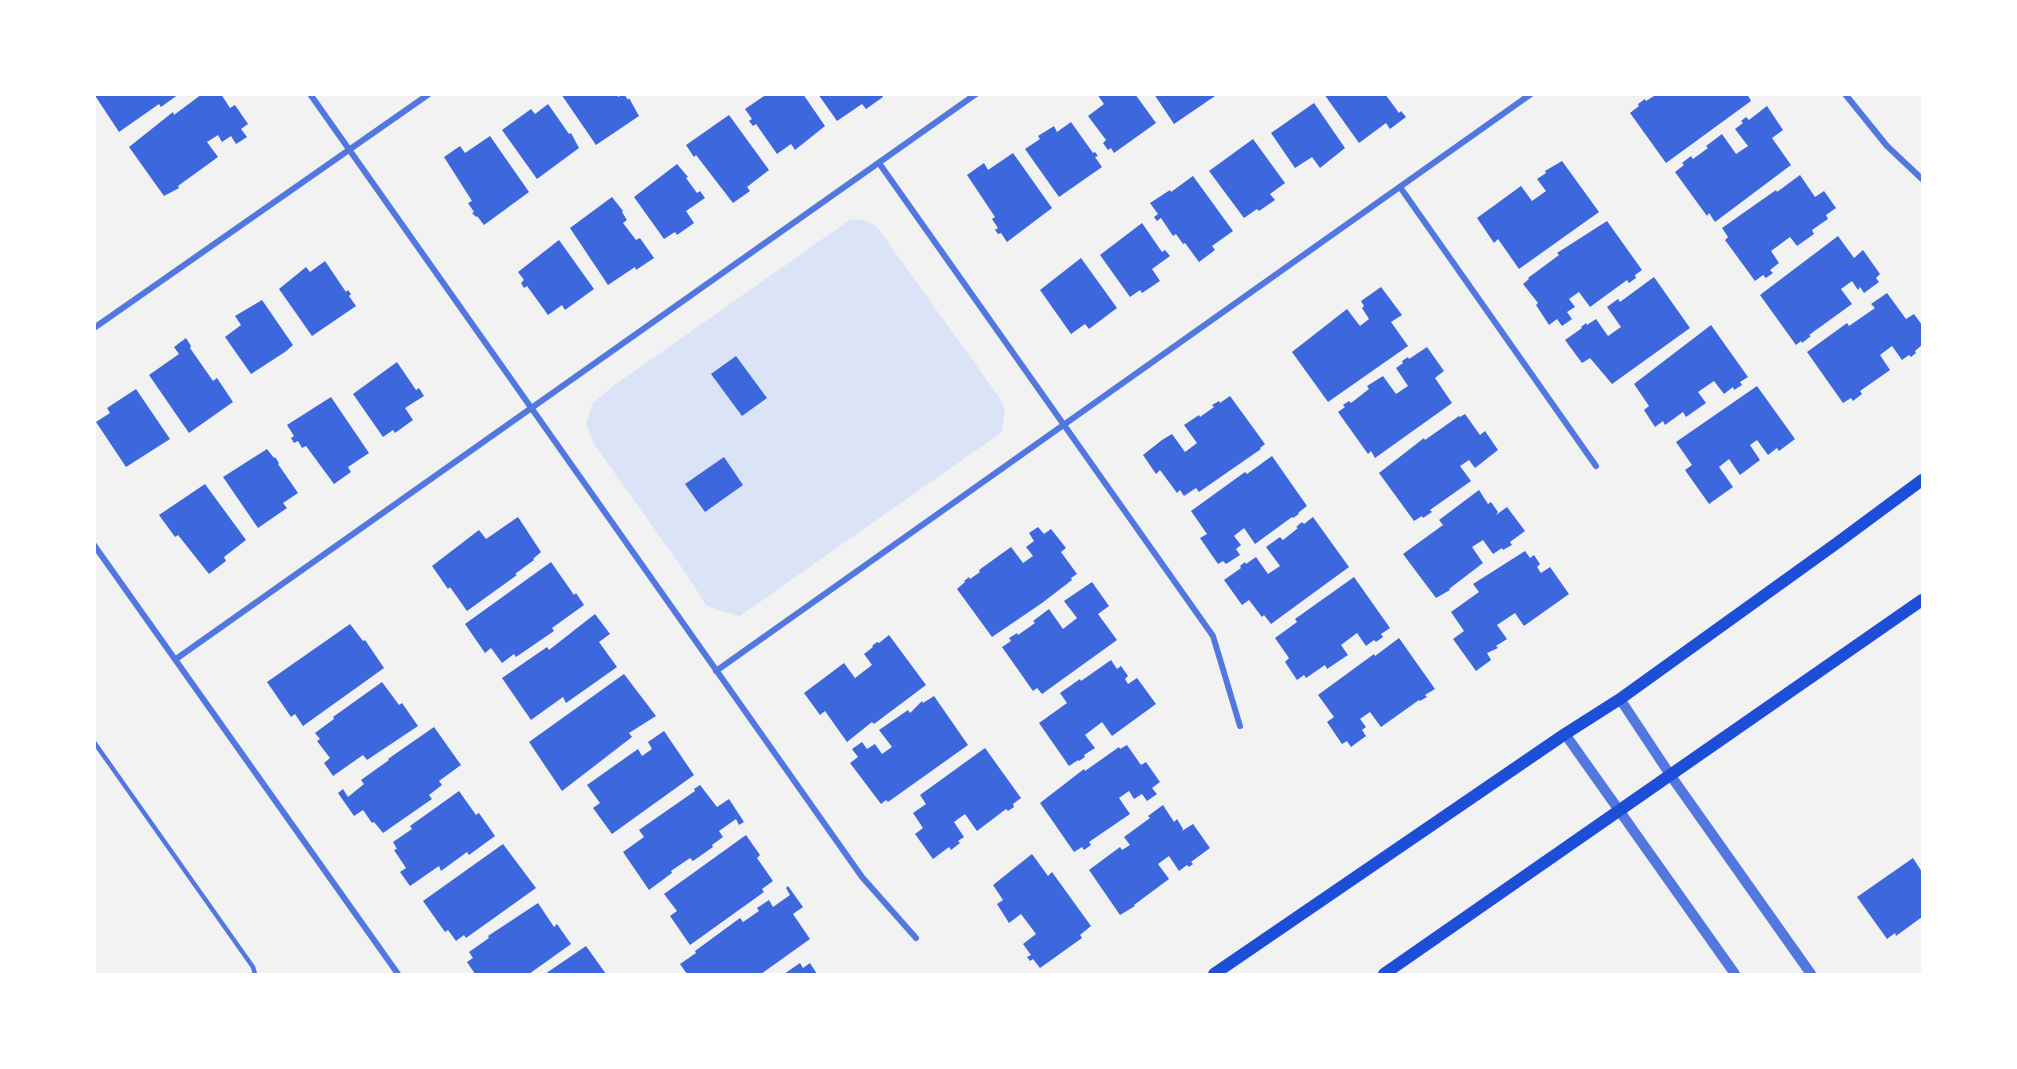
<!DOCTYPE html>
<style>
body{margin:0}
#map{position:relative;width:2017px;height:1069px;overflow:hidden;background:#f2f2f2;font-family:"Titillium Web",sans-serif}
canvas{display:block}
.frame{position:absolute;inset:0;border:96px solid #fff;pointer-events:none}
</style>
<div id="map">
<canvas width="2017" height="1069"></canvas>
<div class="frame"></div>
</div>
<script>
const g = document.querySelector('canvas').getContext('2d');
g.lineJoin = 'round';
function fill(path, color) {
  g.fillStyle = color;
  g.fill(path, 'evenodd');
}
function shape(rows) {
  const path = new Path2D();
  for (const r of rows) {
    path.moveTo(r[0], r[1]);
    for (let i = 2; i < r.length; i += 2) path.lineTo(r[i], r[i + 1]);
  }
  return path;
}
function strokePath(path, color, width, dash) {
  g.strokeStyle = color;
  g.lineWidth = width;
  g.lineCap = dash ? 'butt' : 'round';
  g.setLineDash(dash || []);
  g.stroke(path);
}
fill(shape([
 [851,219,864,220,877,227,999,397,1005,410,1002,432,740,616,720,611,706,605,687,575,594,444,586,424,592,404,613,386]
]), '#dbe4f7');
fill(shape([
 [94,94,179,94,161,107,159,104,119,132],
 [202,94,221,94,230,108,235,105,248,124,241,129,247,137,236,144,231,136,222,142,218,135,207,142,218,157,178,186,179,188,164,196,129,147,173,112,174,115],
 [561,94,617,94,618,97,624,94,628,100,629,98,639,116,596,145],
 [767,94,803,94,825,126,795,150,791,144,777,154,756,124,753,126,749,121,752,119,745,109],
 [818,94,882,94,883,97,866,109,862,104,837,121],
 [1097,94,1135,94,1156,123,1114,153,1111,148,1108,150,1103,143,1106,140,1088,116,1104,104],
 [1154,94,1218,94,1174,124],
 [1324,94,1385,94,1399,113,1401,111,1406,117,1390,129,1386,123,1359,143],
 [1652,94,1747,94,1751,101,1666,163,1630,113,1639,106,1638,104,1645,99,1646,101,1654,96],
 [1314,103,1345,148,1320,168,1312,157,1295,168,1271,133],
 [548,104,569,134,571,133,579,148,537,179,502,130,531,109,535,114],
 [1767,106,1783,130,1772,138,1791,165,1715,222,1709,213,1707,216,1675,172,1684,165,1682,163,1691,156,1693,159,1708,148,1706,146,1722,134,1736,154,1748,146,1735,129,1743,123,1741,121,1746,117,1749,120],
 [729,115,769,170,747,187,750,191,733,203,696,155,694,157,686,145],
 [1071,122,1093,153,1095,152,1098,156,1095,157,1102,167,1059,197,1025,149,1040,139,1038,136,1054,126,1057,132],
 [490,136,529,192,484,225,477,216,476,217,472,213,474,212,468,203,472,201,444,157,460,146,465,153],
 [1253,139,1285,183,1270,194,1275,200,1259,211,1257,209,1244,218,1209,171],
 [1013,153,1052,208,1007,242,1001,233,998,234,995,230,998,228,992,219,995,217,967,175,984,163,988,170],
 [1562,161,1599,212,1519,269,1498,239,1494,243,1477,218,1521,186,1532,201,1546,191,1537,179,1546,173,1545,171],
 [677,164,688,177,686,178,697,193,700,191,705,198,686,211,694,223,677,235,675,232,664,239,634,197],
 [1800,175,1815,197,1824,191,1836,208,1826,215,1828,219,1812,230,1814,234,1797,246,1790,237,1771,251,1779,263,1770,270,1773,273,1766,278,1763,275,1755,281,1725,240,1728,237,1722,228,1776,190,1777,192],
 [1193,176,1233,231,1212,246,1215,250,1199,262,1185,243,1183,244,1176,234,1173,236,1161,218,1157,221,1154,217,1158,214,1150,203,1170,190,1171,192],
 [612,197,623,211,622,212,627,220,623,223,636,240,640,238,654,258,636,270,635,267,608,285,570,228],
 [1607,221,1642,270,1635,275,1636,278,1629,283,1627,280,1590,307,1579,292,1569,299,1575,307,1567,312,1572,319,1562,326,1557,319,1549,325,1536,305,1538,303,1523,284,1529,279,1528,278,1559,255,1557,253],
 [1142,223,1162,252,1165,250,1170,256,1152,269,1160,281,1142,293,1140,290,1130,297,1100,255],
 [1838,236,1854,258,1863,250,1880,274,1876,278,1879,282,1864,293,1860,287,1858,290,1852,281,1841,289,1852,304,1809,335,1811,336,1802,343,1801,341,1796,345,1760,295],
 [559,240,594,289,565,310,562,305,548,315,527,286,524,288,521,283,524,280,518,272],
 [1081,258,1117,308,1089,329,1085,324,1071,334,1040,290],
 [325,261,346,292,348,290,351,294,349,296,356,306,312,336,279,289,306,267,310,272],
 [1654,277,1690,328,1612,384,1590,358,1582,363,1565,340,1582,328,1581,327,1586,323,1587,325,1596,319,1608,336,1621,327,1607,307,1618,299,1620,302],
 [1381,287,1402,315,1391,322,1408,346,1328,402,1292,352,1347,309,1360,326,1369,319,1362,308,1364,306,1361,301],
 [1887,293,1906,319,1914,314,1922,325,1922,345,1915,351,1916,353,1911,357,1909,355,1902,360,1892,346,1880,355,1890,370,1860,391,1862,394,1853,401,1851,398,1843,403,1807,352,1847,323,1849,326,1875,308,1871,304],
 [262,300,293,345,285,352,251,374,225,337,241,325,235,316],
 [1711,325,1748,377,1740,382,1742,385,1734,390,1733,387,1724,394,1714,381,1698,392,1706,403,1686,417,1683,412,1665,425,1663,421,1655,427,1644,410,1649,406,1634,384],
 [186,338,191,346,190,348,213,381,217,378,233,402,189,433,149,375,179,354,174,347],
 [1427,347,1444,371,1435,378,1452,403,1375,458,1371,451,1368,454,1338,412,1345,407,1343,405,1349,401,1351,403,1369,389,1367,386,1383,376,1396,394,1408,386,1396,368,1403,363,1402,361,1408,357,1409,359],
 [736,356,767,398,742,416,711,374],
 [397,362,416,390,419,388,424,396,405,408,413,420,395,433,393,430,383,437,353,394],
 [1757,386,1795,439,1779,451,1777,448,1768,455,1757,440,1750,445,1760,460,1740,475,1729,459,1719,467,1733,487,1709,504,1685,470,1692,465,1676,442],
 [136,389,170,439,126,467,96,422,110,413,107,408],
 [1230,396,1265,444,1260,448,1261,449,1199,492,1196,488,1184,496,1180,490,1177,493,1160,470,1156,474,1143,455,1162,440,1172,434,1185,452,1197,443,1184,425,1199,415,1200,417,1214,407,1212,405,1219,401,1220,403],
 [331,397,369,453,348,467,351,472,334,484,306,446,302,448,298,441,294,443,291,438,294,436,287,425],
 [1465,414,1480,435,1485,431,1498,450,1475,468,1469,460,1460,466,1471,481,1430,510,1432,512,1423,518,1422,516,1414,521,1379,473,1424,438,1425,440,1459,416,1460,417],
 [267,449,274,458,275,457,279,463,278,464,298,493,283,503,287,508,258,528,223,477],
 [1272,456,1307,506,1298,513,1299,514,1293,518,1292,517,1255,544,1244,528,1234,536,1241,545,1236,549,1240,555,1226,564,1223,561,1218,564,1200,538,1207,534,1191,511,1245,472,1247,474],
 [724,457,743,485,705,512,685,484],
 [205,484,246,540,224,557,226,561,209,574,178,535,175,537,159,515],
 [1479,490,1488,504,1491,502,1498,512,1496,515,1507,507,1525,531,1510,542,1512,545,1503,550,1502,548,1493,554,1483,540,1472,547,1483,563,1449,589,1450,590,1436,598,1403,554,1443,525,1439,520],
 [518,517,541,552,533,559,534,560,515,574,517,575,467,611,450,587,448,589,432,566,479,530,486,539],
 [1313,517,1349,567,1271,624,1264,615,1262,617,1249,600,1242,605,1224,580,1241,568,1240,566,1245,562,1246,564,1256,557,1268,574,1280,566,1266,547,1280,537,1283,540,1298,528,1296,527,1302,522,1304,524],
 [1038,527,1044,534,1051,529,1066,548,1061,552,1077,574,1071,578,1072,580,1042,603,992,637,957,589,965,582,964,581,969,577,970,579,980,572,979,570,1011,547,1023,563,1033,556,1026,547,1034,541,1029,533],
 [1525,551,1530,558,1534,555,1540,564,1537,567,1541,573,1550,567,1569,594,1524,626,1515,613,1497,625,1507,639,1496,646,1498,648,1487,653,1491,660,1476,671,1453,639,1464,631,1451,612,1479,592,1473,584],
 [551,562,574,595,576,593,584,605,552,628,554,631,516,657,514,654,502,663,491,648,485,653,465,624],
 [1354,577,1390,628,1381,634,1383,637,1376,642,1374,640,1366,646,1357,633,1341,645,1348,655,1327,669,1325,665,1306,678,1304,675,1297,680,1285,662,1289,658,1275,638,1297,622,1295,619],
 [1092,582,1109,606,1098,614,1117,640,1042,694,1037,688,1033,691,1002,647,1011,641,1009,638,1017,633,1018,635,1035,623,1033,621,1049,609,1063,629,1077,618,1064,601],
 [595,614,610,634,599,642,617,667,566,703,563,697,531,720,502,678,547,647,549,650],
 [350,624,363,641,365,640,384,668,303,726,295,714,291,717,267,682],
 [889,635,926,685,874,724,872,722,847,742,825,711,820,715,804,693,844,663,855,678,872,665,864,654,873,647,872,646,877,642,879,643],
 [1399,638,1435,689,1425,695,1427,697,1420,701,1419,700,1381,727,1370,712,1360,719,1366,727,1362,730,1366,736,1351,747,1347,741,1342,744,1327,722,1334,717,1318,695,1374,654,1375,656],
 [1111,660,1117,669,1121,666,1128,676,1125,679,1128,684,1137,678,1156,704,1112,736,1102,722,1085,735,1095,748,1084,755,1085,757,1079,761,1078,760,1069,766,1039,723,1067,703,1060,693,1080,679,1081,681],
 [624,674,656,716,629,733,632,737,562,791,529,742],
 [382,682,399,705,402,703,418,726,367,760,363,755,333,776,324,763,330,758,317,741,320,739,315,733,334,719,333,717],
 [934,696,968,745,888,802,886,800,881,804,850,763,858,757,852,749,862,742,867,749,875,744,882,754,892,747,879,730,908,710,910,713,922,701,923,703],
 [434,727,461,765,439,781,442,785,429,795,432,799,383,833,374,822,372,823,363,810,354,816,338,793,343,789,348,797,364,784,361,780,389,760,388,759],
 [664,731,694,775,612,834,593,808,600,803,587,785,638,749,642,756,652,749,648,742],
 [1127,745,1141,765,1146,762,1160,782,1152,788,1157,794,1147,801,1142,794,1134,799,1129,791,1119,798,1130,814,1089,842,1091,845,1084,850,1082,847,1074,852,1040,803,1084,769,1085,771,1119,747,1120,749],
 [985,748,1021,798,1013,804,1014,807,1008,811,1006,809,977,831,965,814,954,822,964,837,958,841,960,843,951,850,949,847,933,859,915,834,923,828,913,813,926,804,920,795],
 [700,785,717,807,729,799,744,822,739,825,736,819,719,831,723,837,712,845,713,847,693,861,690,858,671,871,672,873,649,890,623,852,644,837,639,830,695,791,694,789],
 [459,791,476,815,479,813,495,836,469,855,467,852,441,871,439,866,410,886,400,872,406,868,394,850,397,849,393,842,412,829,410,826],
 [1163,805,1174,822,1177,819,1183,829,1182,831,1193,824,1210,848,1191,862,1193,864,1189,867,1187,865,1179,871,1169,856,1158,864,1169,879,1134,905,1135,906,1120,915,1089,870,1120,847,1122,850,1130,845,1124,837,1150,818,1148,816],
 [746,835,760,855,757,858,773,881,762,889,764,892,690,945,670,916,677,911,664,894],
 [503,844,536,888,466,938,464,935,456,941,448,930,445,932,423,901],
 [1032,854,1048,876,1052,872,1091,926,1080,935,1082,938,1040,968,1033,959,1030,961,1027,957,1031,955,1023,944,1036,934,1021,914,1009,923,997,904,1003,900,993,885],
 [1913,858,1922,872,1922,917,1896,936,1895,933,1887,939,1857,897],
 [788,886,803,907,793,914,810,939,761,974,687,974,680,964,696,953,695,951,740,918,743,922,759,911,757,908,769,900,773,907,790,895,786,888],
 [538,903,554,927,557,924,571,944,529,974,475,974,467,962,473,958,469,952,489,938,488,936],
 [586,946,606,974,545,974],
 [800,963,803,968,810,963,817,974,784,974]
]), '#3d67dc');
strokePath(shape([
 [94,742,253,967,255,974]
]), '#5277de', 4.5);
strokePath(shape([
 [310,94,862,877,916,938],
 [1845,94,1887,146,1922,179],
 [879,163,1213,636,1240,726],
 [1400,187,1596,466],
 [94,328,429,94],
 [94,545,398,974],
 [176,659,976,94],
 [716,671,1531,94]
]), '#5277de', 6);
strokePath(shape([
 [1620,699,1671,776,1811,974],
 [1565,734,1735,974]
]), '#5277de', 10);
strokePath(shape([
 [1214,974,1565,734,1620,699,1837,543,1922,480],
 [1384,974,1922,600]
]), '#1d4ed8', 12);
</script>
